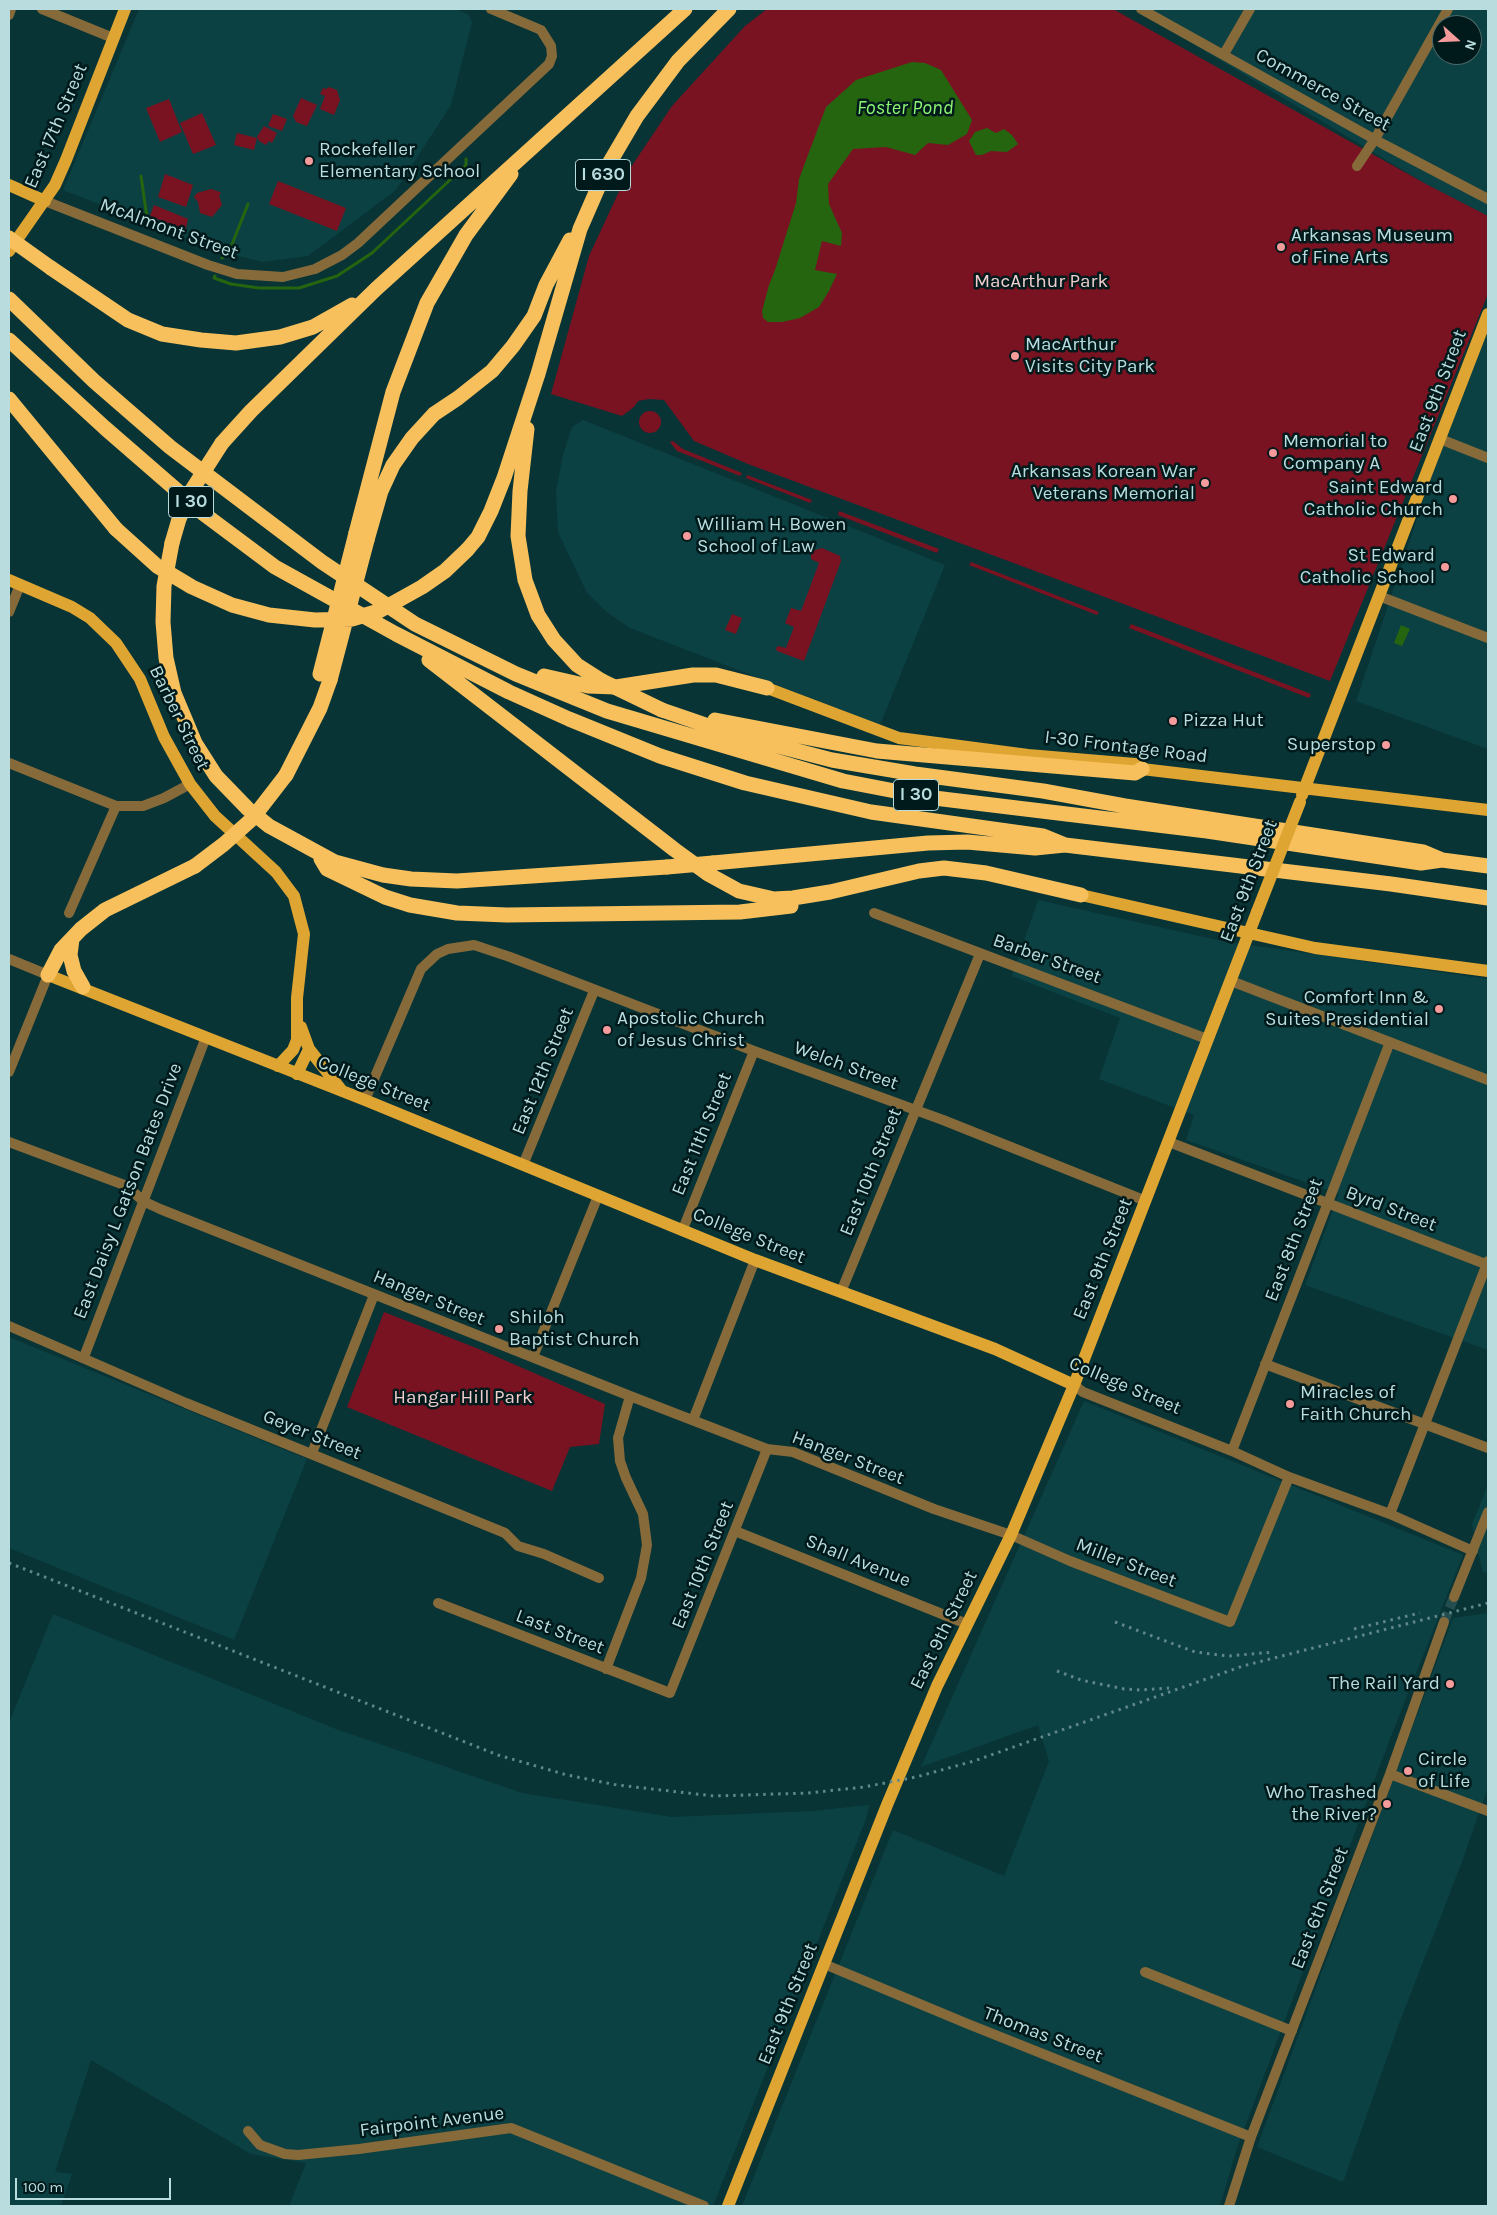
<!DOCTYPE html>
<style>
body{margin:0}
#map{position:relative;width:1497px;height:2215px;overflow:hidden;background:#083436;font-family:Karla,sans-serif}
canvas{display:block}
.frame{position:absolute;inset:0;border:10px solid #b9ddde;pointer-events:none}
.north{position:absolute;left:1432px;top:15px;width:50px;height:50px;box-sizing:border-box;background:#001a1c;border:1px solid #4a686a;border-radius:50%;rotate:110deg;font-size:14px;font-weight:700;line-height:20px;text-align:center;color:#b9ddde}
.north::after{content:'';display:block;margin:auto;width:18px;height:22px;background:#f59b9b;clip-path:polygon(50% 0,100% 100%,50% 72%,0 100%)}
.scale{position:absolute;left:15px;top:2178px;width:156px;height:22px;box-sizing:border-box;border:2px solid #b9ddde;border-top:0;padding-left:6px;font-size:15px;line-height:18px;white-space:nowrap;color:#b9ddde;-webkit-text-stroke:4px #001a1c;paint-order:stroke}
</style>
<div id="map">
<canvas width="1497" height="2215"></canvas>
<div class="frame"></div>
<div class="north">N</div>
<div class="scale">100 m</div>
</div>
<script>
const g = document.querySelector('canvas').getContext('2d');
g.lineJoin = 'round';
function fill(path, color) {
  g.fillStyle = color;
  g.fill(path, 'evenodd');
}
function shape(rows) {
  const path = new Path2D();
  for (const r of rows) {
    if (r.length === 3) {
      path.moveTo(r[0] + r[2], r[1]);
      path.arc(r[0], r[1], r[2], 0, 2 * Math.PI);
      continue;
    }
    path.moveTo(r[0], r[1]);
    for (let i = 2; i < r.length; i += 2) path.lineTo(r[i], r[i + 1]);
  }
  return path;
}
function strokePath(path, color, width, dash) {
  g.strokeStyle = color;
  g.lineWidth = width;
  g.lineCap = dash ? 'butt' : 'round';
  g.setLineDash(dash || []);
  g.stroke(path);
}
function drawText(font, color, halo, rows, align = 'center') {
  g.font = font + ' Karla,sans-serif';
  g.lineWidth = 5;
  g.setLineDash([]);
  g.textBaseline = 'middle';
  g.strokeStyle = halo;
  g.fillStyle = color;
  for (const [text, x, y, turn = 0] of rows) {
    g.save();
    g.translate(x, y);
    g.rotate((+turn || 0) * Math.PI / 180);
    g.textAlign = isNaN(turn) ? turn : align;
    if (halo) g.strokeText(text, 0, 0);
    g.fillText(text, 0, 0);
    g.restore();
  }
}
fill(shape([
 [139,9,455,9,468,14,472,22,451,105,396,190,308,256,262,262,215,250,63,190],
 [1135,9,1488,9,1488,216,1426,184],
 [1442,25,1472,25,1472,55,1442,55],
 [1488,307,1488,749,1356,701],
 [583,420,945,565,880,725,630,628,608,613,587,593,558,532,556,492,563,455,572,427],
 [1038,900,1222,941,1488,979,1488,1350,1305,1285,1339,1194,1186,1140,1194,1115,1099,1079,1120,1018,1012,976],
 [9,1337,307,1459,234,1640,9,1548],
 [1084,1401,1463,1555,1388,1744,1237,2148,1220,2206,742,2206,893,1830,1004,1876,1049,1761,1038,1725,921,1767],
 [1488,1485,1488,1572,1483,1573,1472,1524],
 [1488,1613,1488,1787,1462,1862,1400,2021,1343,2182,1257,2147,1453,1618],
 [53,1614,336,1729,522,1793,672,1817,813,1811,869,1805,866,1819,713,2206,289,2206,306,2163,251,2154,91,2060,55,2172,72,2174,61,2206,9,2206,9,1723]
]), '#0c4143');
fill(shape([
 [767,9,1113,9,1426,184,1488,216,1488,294,1330,681,748,464,694,441,664,400,649,399,638,401,634,407,622,416,551,394,589,256,629,170,672,106,745,26],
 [329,87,337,90,340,100,334,115,320,109,325,96,320,94,323,88,326,89],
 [301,98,317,105,307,126,296,122,293,116],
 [169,99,182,132,160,142,146,108],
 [202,113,216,145,193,154,180,123],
 [273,114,287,119,282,131,268,126],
 [264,126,277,133,272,143,269,141,266,145,259,141,257,137],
 [237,133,257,138,254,150,234,145],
 [165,174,193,185,186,207,158,197],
 [278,181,346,208,337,231,269,204],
 [211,189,220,192,221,194,219,195,222,205,212,217,200,213,198,202,194,197,197,193],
 [154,205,188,219,186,228,184,230,150,216],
 [650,422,11],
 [673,441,683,449,742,473,740,476,677,451,670,442],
 [747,475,812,500,810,503,746,478],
 [839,511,939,549,937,553,838,515],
 [822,548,840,556,841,561,804,661,777,651,776,648,778,646,786,648,794,627,785,623,791,608,801,611,819,563,811,559,811,555,815,550],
 [971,562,1099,612,1097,615,969,565],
 [732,614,742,618,736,634,725,630],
 [1131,624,1311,694,1309,698,1129,628],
 [384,1312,479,1349,605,1404,599,1444,570,1447,552,1491,347,1407]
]), '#791322');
fill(shape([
 [912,62,925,63,941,70,972,120,967,134,948,145,928,143,915,155,886,147,853,149,828,184,829,204,842,233,841,246,822,241,815,270,837,274,829,291,819,307,800,318,782,322,768,322,763,318,762,311,769,285,775,270,796,203,799,179,826,107,856,80],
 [987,128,996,133,1004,129,1012,135,1018,144,1007,152,991,151,982,155,976,155,969,141,975,132],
 [1401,625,1410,629,1402,646,1394,643]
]), '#25650f');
strokePath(shape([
 [141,176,147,218,146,227],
 [222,258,229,252,248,204],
 [215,276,214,278,231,284,259,288,299,288,337,276,372,253,466,165,466,159]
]), '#25650f', 3);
strokePath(shape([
 [1444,1622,1454,1597]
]), '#234d4f', 10, [10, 5]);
strokePath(shape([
 [42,9,113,38],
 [1141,9,1383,144,1488,199],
 [9,15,11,9],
 [1224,54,1250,9],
 [1357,166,1375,139,1448,9],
 [45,201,208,265,237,274,283,277,315,269,342,255,358,243,549,64,552,56,551,46,541,30,491,9],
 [1440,439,1488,458],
 [1379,596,1488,638],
 [9,612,20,585],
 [9,763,116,806,143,806,164,798,190,784],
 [69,913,116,806],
 [874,913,1207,1039],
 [9,959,48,975,9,1072],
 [1231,981,1488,1080],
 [365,1100,421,969,437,954,448,949,474,945,510,957,754,1051,943,1120,1146,1201],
 [9,1142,127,1186,143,1201,160,1209,630,1396,767,1449,793,1452,934,1509,1011,1535,1070,1561,1230,1622,1289,1477],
 [1169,1142,1488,1265],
 [523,1165,594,991],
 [683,1229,754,1051],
 [841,1292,980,954],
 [9,1326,186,1403,505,1533,518,1546,544,1554,599,1578],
 [84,1357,206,1037],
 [533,1357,598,1196],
 [1265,1364,1488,1448],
 [1074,1385,1083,1392,1232,1451,1289,1477,1390,1514,1473,1551],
 [693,1420,755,1260],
 [1232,1451,1390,1042],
 [312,1453,374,1295],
 [1390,1514,1488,1261],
 [735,1531,967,1624],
 [1454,1597,1488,1512],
 [438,1603,670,1693,767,1449],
 [606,1669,641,1578,647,1545,643,1514,626,1478,620,1461,618,1438,630,1396],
 [1390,1774,1488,1811],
 [824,1964,968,2024,1251,2137],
 [1145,1972,1292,2031],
 [248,2131,260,2145,285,2154,298,2155,359,2149,511,2128,704,2206],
 [1229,2206,1251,2137,1390,1774,1444,1622]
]), '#866a3a', 10);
strokePath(shape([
 [9,185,45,201],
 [9,251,55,185,66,160,125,9],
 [9,580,72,607,90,618,116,643,140,679,164,737,190,784,215,816,276,872,294,896,304,934,297,998,297,1040,293,1050,278,1066],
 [767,688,899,738,1028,755,1135,764,1142,769,1488,810],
 [1302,795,1488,314],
 [1081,895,1315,948,1488,971],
 [48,975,365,1100,755,1260,995,1349,1074,1385],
 [301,1027,309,1049,342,1091],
 [297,1074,309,1049],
 [728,2206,887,1805,937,1686,1011,1535,1074,1385,1257,912]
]), '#dfa532', 12);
strokePath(shape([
 [51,268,128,320,162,334,201,340,236,343,280,337,313,327,352,305],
 [9,299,94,381,170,447,322,562,415,624,516,674,607,711,843,781,926,797,1207,831,1421,863,1442,860],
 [9,340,105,428,204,514,275,567,396,634,509,692,569,719,660,756,745,783,871,812,1043,836,1065,845],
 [9,399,116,529],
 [527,429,520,491,518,536,525,580,538,615,554,640,577,665,602,681],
 [222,443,251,411,376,289,685,9],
 [356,533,393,392,427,303,466,235,511,174],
 [367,540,381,491,393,465,412,438,434,414,458,398,492,371,513,346,534,316,546,285,570,240],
 [172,543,164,586,163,622,166,658,174,693,195,743,216,776,248,809,269,826,335,862,383,875,411,879,457,881,667,867],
 [467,550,478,537,491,511,504,478,538,374,580,229,607,167,637,116,678,61,729,9],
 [429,660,675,850,708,874,739,891,774,899,793,898,830,892,919,871,944,868,986,873,1081,895],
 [544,676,588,686,616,687,693,675,716,675,767,688],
 [662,710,732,734,832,760,915,774,1043,791,1125,806,1423,852,1442,860,1488,866],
 [715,720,877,751,1135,773,1142,769],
 [286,775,320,708,330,680],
 [321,859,327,869,385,897,410,905,457,913,507,915,740,912,791,906],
 [713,863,928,843,967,842,1035,848,1065,845,1391,884,1488,898],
 [72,939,70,955,74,971,83,987],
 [48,975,61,950,81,929,105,910,195,866]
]), '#f8c05c', 15);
strokePath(shape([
 [9,1563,498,1755,567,1775,617,1785,714,1796,808,1793,864,1787,916,1777,974,1761,1243,1666,1488,1603],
 [1115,1622,1195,1652,1228,1656,1274,1652],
 [1354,1629,1420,1613],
 [1057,1671,1081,1680,1124,1689,1141,1690,1169,1688]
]), '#60888a', 3, [2.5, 5]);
strokePath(shape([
 [1257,912,1300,802]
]), '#dfa532', 12);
strokePath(shape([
 [9,238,51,268],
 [116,529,157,566,192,587,232,605,269,615,315,620,352,619,379,611,422,587,445,571,467,550],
 [172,543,179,519,190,493,222,443],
 [320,674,356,533],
 [330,680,367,540],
 [602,681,662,710],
 [195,866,224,844,252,819,286,775],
 [667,867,713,863]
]), '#f8c05c', 15);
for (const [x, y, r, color] of [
 [309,161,5,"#f59b9b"],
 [1281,247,5,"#f59b9b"],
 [1015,356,5,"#f59b9b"],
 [1273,453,5,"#f59b9b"],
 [1205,483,5,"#f59b9b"],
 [1453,499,5,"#f59b9b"],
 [687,536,5,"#f59b9b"],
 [1445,567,5,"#f59b9b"],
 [1173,721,5,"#f59b9b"],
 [1386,745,5,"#f59b9b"],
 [1439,1009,5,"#f59b9b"],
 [607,1030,5,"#f59b9b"],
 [499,1329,5,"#f59b9b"],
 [1290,1404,5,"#f59b9b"],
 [1450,1684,5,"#f59b9b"],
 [1408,1771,5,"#f59b9b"],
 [1387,1804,5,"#f59b9b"]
]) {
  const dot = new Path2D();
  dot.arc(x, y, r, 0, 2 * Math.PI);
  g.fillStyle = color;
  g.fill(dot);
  strokePath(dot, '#001a1c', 2);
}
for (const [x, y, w] of [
 [603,175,55],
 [191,502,45],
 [916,795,45]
]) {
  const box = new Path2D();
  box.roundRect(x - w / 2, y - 15.5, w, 31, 4);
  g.fillStyle = '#001a1c';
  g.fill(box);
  strokePath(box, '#b9ddde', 1);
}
drawText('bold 18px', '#b9ddde', null, [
 ["I 630",603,175],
 ["I 30",191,502],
 ["I 30",916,795]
]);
drawText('19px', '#b9ddde', '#001a1c', [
 ["Commerce Street",1323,90,29],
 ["East 17th Street",56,126,-67],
 ["McAlmont Street",169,229,20],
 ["East 9th Street",1438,391,-69],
 ["Barber Street",179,718,64],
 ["I-30 Frontage Road",1126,747,7],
 ["East 9th Street",1249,881,-69],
 ["Barber Street",1047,959,20],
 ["Welch Street",846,1066,20],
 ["East 12th Street",543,1071,-68],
 ["College Street",374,1084,22],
 ["East 11th Street",702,1134,-68],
 ["East 10th Street",871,1172,-68],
 ["East Daisy L Gatson Bates Drive",128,1191,-69],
 ["Byrd Street",1391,1209,21],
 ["College Street",749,1236,22],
 ["East 8th Street",1294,1240,-69],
 ["East 9th Street",1103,1259,-68],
 ["Hanger Street",429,1298,22],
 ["College Street",1125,1386,23],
 ["Geyer Street",312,1435,22],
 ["Hanger Street",848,1458,21],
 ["Shall Avenue",858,1561,22],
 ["Miller Street",1126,1563,21],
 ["East 10th Street",703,1565,-68],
 ["East 9th Street",944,1630,-64],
 ["Last Street",560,1632,21],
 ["East 6th Street",1320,1908,-69],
 ["East 9th Street",788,2004,-68],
 ["Thomas Street",1043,2035,21],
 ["Fairpoint Avenue",432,2122,-7]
]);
drawText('19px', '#b9ddde', '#001a1c', [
 ["Rockefeller",319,150],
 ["Elementary School",319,172],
 ["Arkansas Museum",1291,236],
 ["of Fine Arts",1291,258],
 ["MacArthur",1025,345],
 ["Visits City Park",1025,367],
 ["Memorial to",1283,442],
 ["Company A",1283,464],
 ["Arkansas Korean War",1195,472,"right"],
 ["Veterans Memorial",1195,494,"right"],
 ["Saint Edward",1443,488,"right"],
 ["Catholic Church",1443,510,"right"],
 ["William H. Bowen",697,525],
 ["School of Law",697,547],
 ["St Edward",1435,556,"right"],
 ["Catholic School",1435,578,"right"],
 ["Pizza Hut",1183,721],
 ["Superstop",1376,745,"right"],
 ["Comfort Inn &",1429,998,"right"],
 ["Suites Presidential",1429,1020,"right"],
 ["Apostolic Church",617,1019],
 ["of Jesus Christ",617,1041],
 ["Shiloh",509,1318],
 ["Baptist Church",509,1340],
 ["Miracles of",1300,1393],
 ["Faith Church",1300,1415],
 ["The Rail Yard",1440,1684,"right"],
 ["Circle",1418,1760],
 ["of Life",1418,1782],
 ["Who Trashed",1377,1793,"right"],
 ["the River?",1377,1815,"right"]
], 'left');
drawText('19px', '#f1cecd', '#001a1c', [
 ["MacArthur Park",1041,282],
 ["Hangar Hill Park",463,1398]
]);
drawText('italic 20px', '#8cf672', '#001a1c', [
 ["Foster Pond",905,108]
]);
</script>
